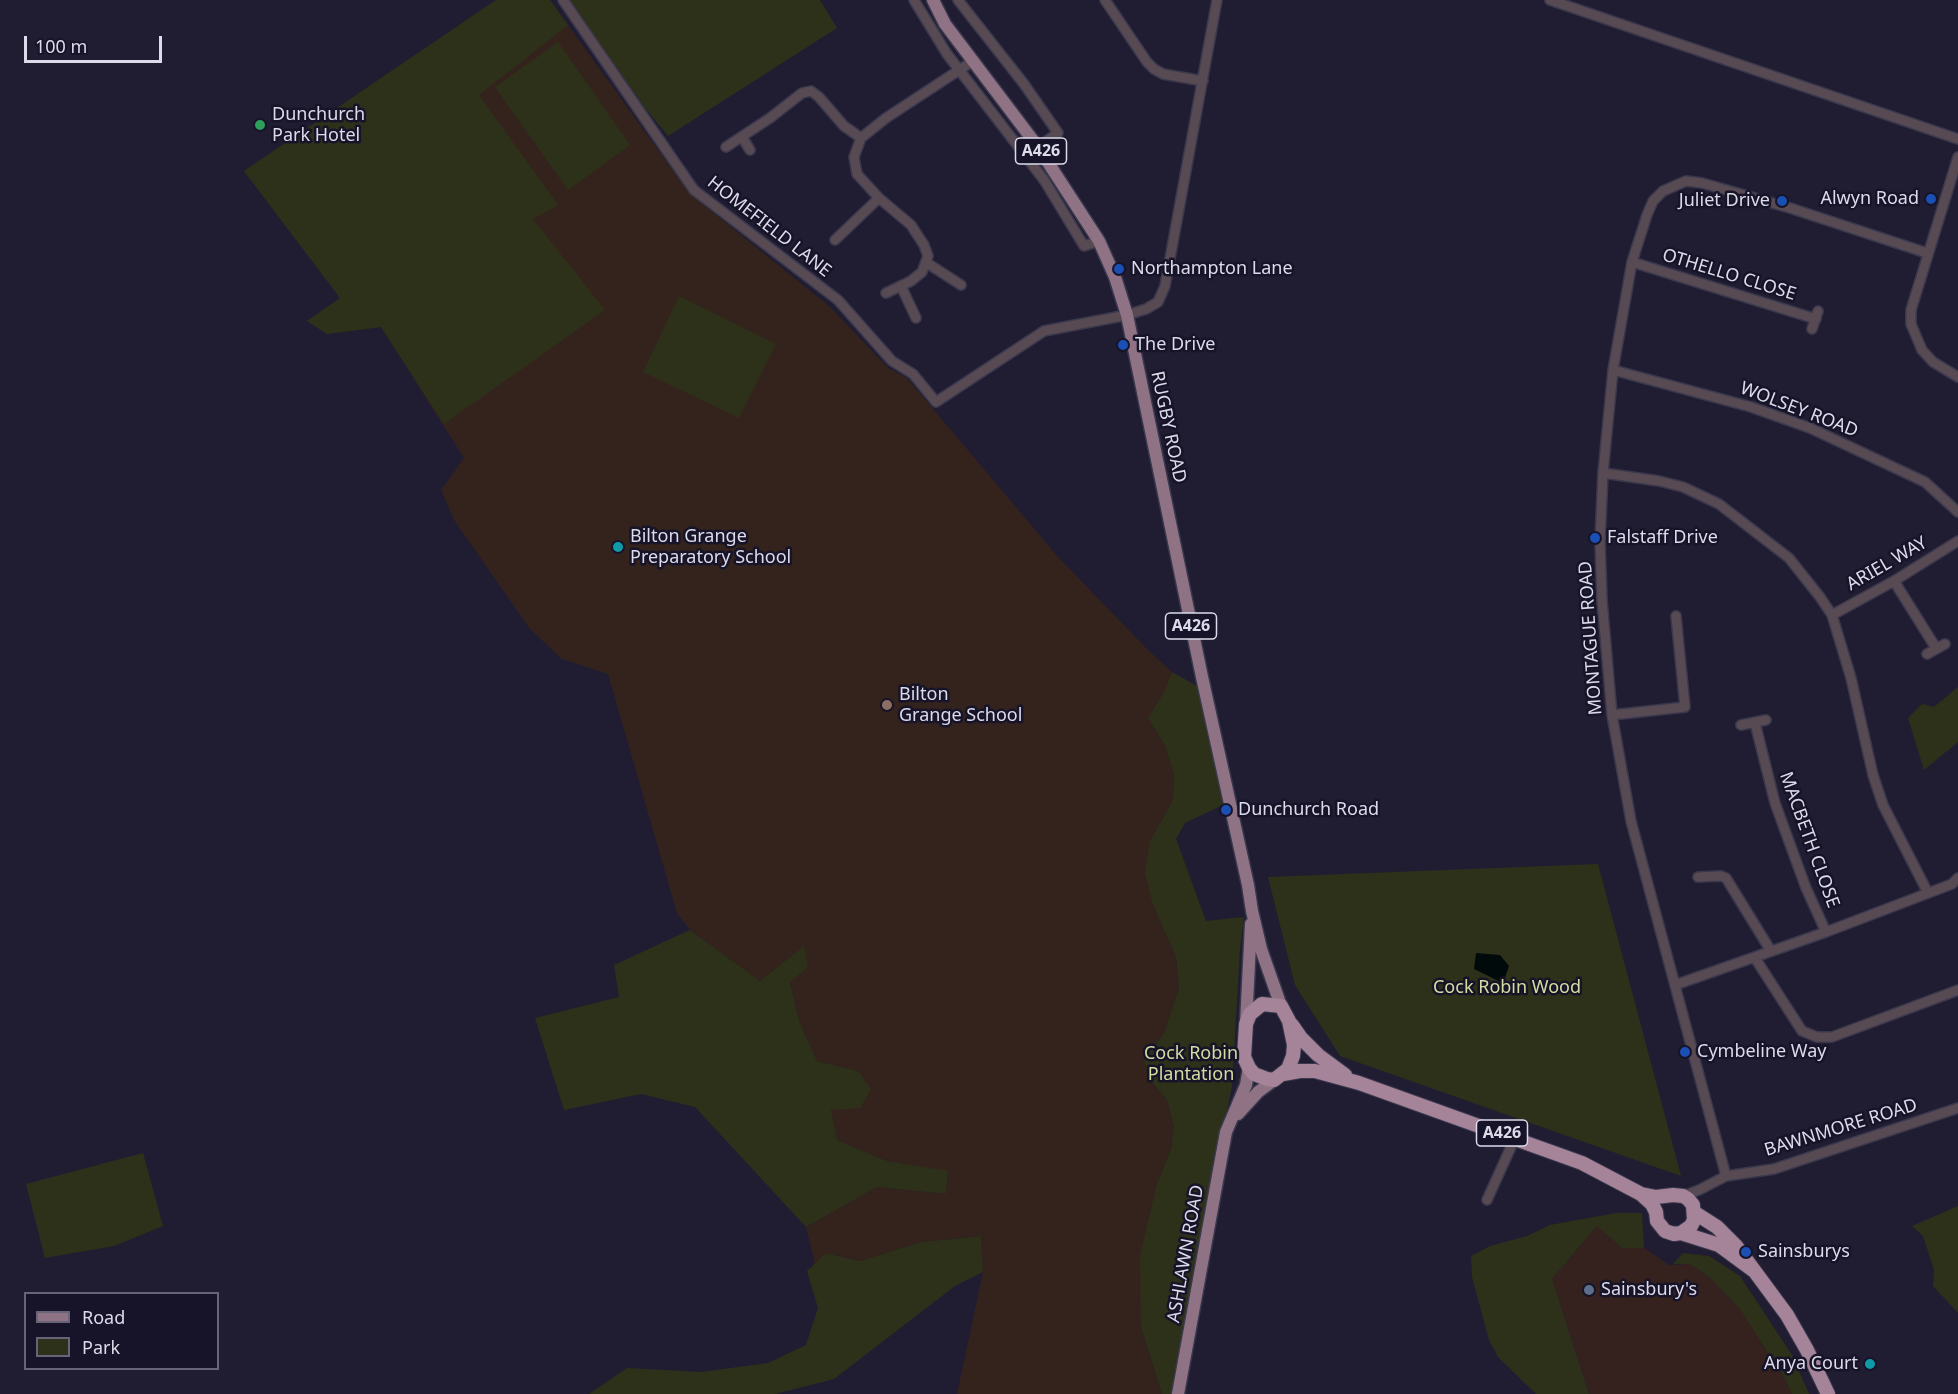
<!DOCTYPE html>
<style>
body{margin:0}
#map{position:relative;width:1958px;height:1394px;overflow:hidden;background:#201d33;font-family:"Noto Sans",sans-serif}
canvas{display:block}
.legend{position:absolute;left:24px;top:1292px;width:195px;height:78px;box-sizing:border-box;background:#171429;border:2px solid #666476;margin:0;padding:8px 10px;list-style:none;font-size:18px;color:#dcdbea}
.legend li{display:flex;align-items:center;gap:12px;height:30px}
.legend b{width:30px;border:2px solid #666476}
.scale{position:absolute;left:24px;top:36px;width:138px;height:27px;box-sizing:border-box;border:3px solid #dcdbea;border-top:0;padding-left:8px;font-size:18px;line-height:21px;white-space:nowrap;color:#dcdbea;-webkit-text-stroke:4px #171429;paint-order:stroke}
</style>
<div id="map">
<canvas width="1958" height="1394"></canvas>
<ul class="legend">
<li><b style="height:8px;background:#8f7385"></b>Road</li>
<li><b style="height:16px;background:#2d3119"></b>Park</li>
</ul>
<div class="scale">100 m</div>
</div>
<script>
const g = document.querySelector('canvas').getContext('2d');
g.lineJoin = 'round';
function fill(path, color) {
  g.fillStyle = color;
  g.fill(path, 'evenodd');
}
function shape(rows) {
  const path = new Path2D();
  for (const r of rows) {
    path.moveTo(r[0], r[1]);
    for (let i = 2; i < r.length; i += 2) path.lineTo(r[i], r[i + 1]);
  }
  return path;
}
function strokePath(path, color, width, dash) {
  g.strokeStyle = color;
  g.lineWidth = width;
  g.lineCap = dash ? 'butt' : 'round';
  g.setLineDash(dash || []);
  g.stroke(path);
}
function drawText(font, color, halo, rows, align = 'center') {
  g.font = font + ' "Noto Sans",sans-serif';
  g.lineWidth = 5;
  g.setLineDash([]);
  g.textBaseline = 'middle';
  g.strokeStyle = halo;
  g.fillStyle = color;
  for (const [text, x, y, turn = 0] of rows) {
    g.save();
    g.translate(x, y);
    g.rotate((+turn || 0) * Math.PI / 180);
    g.textAlign = isNaN(turn) ? turn : align;
    if (halo) g.strokeText(text, 0, 0);
    g.fillText(text, 0, 0);
    g.restore();
  }
}
fill(shape([
 [1597,1226,1622,1248,1644,1248,1669,1265,1689,1264,1707,1275,1739,1308,1785,1379,1792,1394,1589,1394,1552,1279]
]), '#35221f');
fill(shape([
 [496,0,550,0,689,193,830,307,888,368,907,378,1058,557,1149,651,1172,672,1164,692,1148,718,1165,746,1174,774,1173,800,1150,841,1153,905,1176,957,1179,988,1164,1033,1144,1059,1149,1080,1167,1100,1174,1127,1171,1149,1157,1184,1141,1327,1162,1394,957,1394,983,1272,981,1236,921,1242,860,1261,827,1253,815,1264,806,1227,877,1187,946,1194,948,1172,887,1161,837,1140,831,1110,858,1071,817,1061,799,1021,790,981,803,947,760,981,690,930,677,913,608,674,562,659,530,629,454,520,441,490,464,458,381,327,327,334,307,321,340,298,244,171]
]), '#34231c');
fill(shape([
 [496,0,550,0,568,25,479,95,558,205,533,219,605,310,444,424,381,327,327,334,307,321,340,298,244,171],
 [569,0,820,0,837,28,668,136,645,108],
 [558,42,630,145,568,190,495,87],
 [679,296,776,344,739,418,643,372],
 [1172,672,1199,687,1223,805,1185,823,1176,839,1206,921,1244,917,1240,949,1232,1087,1197,1251,1186,1333,1173,1394,1162,1394,1141,1327,1140,1256,1157,1184,1171,1149,1174,1127,1167,1100,1149,1079,1144,1059,1164,1033,1179,988,1176,957,1153,905,1145,873,1150,841,1173,800,1174,774,1165,746,1148,718,1164,692],
 [1958,687,1958,742,1924,770,1908,718,1922,704,1934,707],
 [1598,864,1681,1176,1340,1056,1295,985,1268,877],
 [690,930,760,981,804,946,808,967,790,982,799,1021,817,1061,858,1071,871,1089,860,1108,831,1110,837,1140,887,1161,948,1171,946,1194,877,1187,806,1227,695,1107,641,1094,564,1110,535,1018,619,997,614,965],
 [143,1153,163,1226,114,1246,45,1258,26,1184],
 [1958,1206,1958,1313,1933,1286,1934,1270,1923,1236,1912,1226],
 [1616,1213,1642,1213,1644,1248,1622,1248,1597,1226,1552,1279,1589,1394,1536,1394,1498,1357,1489,1340,1472,1277,1471,1256,1490,1246,1527,1236,1550,1225],
 [981,1236,983,1272,955,1286,834,1379,775,1394,589,1394,627,1368,701,1372,768,1363,806,1345,818,1308,807,1271,826,1253,860,1261,921,1242],
 [1683,1253,1709,1256,1740,1276,1792,1355,1809,1394,1792,1394,1785,1379,1739,1308,1707,1275,1689,1264,1673,1264]
]), '#2d3119');
fill(shape([
 [1476,953,1500,955,1509,966,1503,983,1474,969]
]), '#000a0b');
const minor = shape([
 [563,0,694,190,838,300,892,361,913,374,936,402,1044,331,1127,315,1146,309,1158,302,1165,286,1217,0],
 [914,0,947,54,1044,180,1084,246,1099,241],
 [958,0,1024,84,1058,133,1038,147],
 [1105,0,1147,62,1154,69,1163,74,1203,81],
 [1550,0,1958,139],
 [742,137,750,150],
 [726,147,770,118,802,93,811,91,819,97,844,126,861,138],
 [1958,157,1911,310,1911,324,1922,350,1933,362,1958,377],
 [835,240,879,198],
 [1632,262,1816,319],
 [927,263,961,285],
 [901,286,916,318],
 [886,293,911,281,922,272,928,256,924,245,911,225,879,198,857,174,854,157,861,138,886,118,973,61],
 [1812,329,1818,311],
 [1613,370,1751,407,1810,428,1925,482,1958,512],
 [1603,473,1659,481,1683,487,1719,504,1789,558,1820,597,1832,615,1851,678,1873,775,1883,805,1928,893],
 [1894,581,1936,648],
 [1832,615,1894,581,1958,541],
 [1927,654,1945,644],
 [1612,715,1685,707,1676,616],
 [1755,723,1775,803,1806,888,1826,932],
 [1741,725,1766,720],
 [1698,877,1721,876,1726,878,1771,951],
 [1755,958,1802,1031,1817,1037,1832,1037,1958,990],
 [1675,985,1826,932,1952,884,1958,878],
 [1726,1176,1631,821,1612,715,1602,600,1600,541,1603,473,1613,370,1632,262,1647,215,1653,201,1663,191,1686,181,1702,183,1790,208,1927,253],
 [1683,1196,1699,1190,1726,1176,1774,1169,1958,1108],
 [1487,1200,1515,1138]
]);
const major = shape([
 [933,0,945,24,1038,147,1099,241,1115,277,1127,315,1202,677,1248,885,1252,911,1261,949,1281,1006],
 [1246,1023,1251,924],
 [1238,1114,1258,1092,1274,1080],
 [1178,1394,1226,1132,1246,1085,1249,1068]
]);
const highway = shape([
 [1262,1004,1281,1006,1289,1021,1294,1045,1293,1056,1288,1069,1274,1080,1267,1079,1254,1074,1249,1068,1244,1057,1246,1024,1250,1014,1262,1004],
 [1292,1025,1301,1038,1318,1055,1345,1075],
 [1283,1074,1300,1071,1315,1071,1359,1083,1582,1163,1641,1194,1652,1204,1656,1212,1657,1221,1665,1231,1674,1234,1681,1233,1719,1245,1753,1270],
 [1641,1194,1656,1197,1673,1195,1683,1196,1688,1199,1693,1205,1694,1220,1691,1226,1681,1233],
 [1695,1213,1717,1227,1736,1246,1787,1315,1807,1350,1828,1394]
]);
strokePath(minor, '#3a384d', 12);
strokePath(major, '#3a384d', 15);
strokePath(highway, '#3a384d', 16);
strokePath(minor, '#584a53', 9);
strokePath(major, '#8f7385', 12);
strokePath(highway, '#a58398', 14);
for (const [x, y, r, color] of [
 [260,125,6,"#2e9e5b"],
 [1931,199,6,"#1a4fb4"],
 [1782,201,6,"#1a4fb4"],
 [1119,269,6,"#1a4fb4"],
 [1123,345,6,"#1a4fb4"],
 [1595,538,6,"#1a4fb4"],
 [618,547,6,"#0f9aa8"],
 [887,705,6,"#8d6e63"],
 [1226,810,6,"#1a4fb4"],
 [1685,1052,6,"#1a4fb4"],
 [1746,1252,6,"#1a4fb4"],
 [1589,1290,6,"#5c6f8a"],
 [1870,1364,6,"#0f9aa8"]
]) {
  const dot = new Path2D();
  dot.arc(x, y, r, 0, 2 * Math.PI);
  g.fillStyle = color;
  g.fill(dot);
  strokePath(dot, '#171429', 2);
}
for (const [x, y, w] of [
 [1041,151,51],
 [1191,626,51],
 [1502,1133,51]
]) {
  const box = new Path2D();
  box.roundRect(x - w / 2, y - 13, w, 26, 4.5);
  g.fillStyle = '#171429';
  g.fill(box);
  strokePath(box, '#dcdbea', 1.5);
}
drawText('bold 16px', '#dcdbea', null, [
 ["A426",1041,151],
 ["A426",1191,626],
 ["A426",1502,1133]
]);
drawText('18px', '#dcdbea', '#171429', [
 ["Dunchurch",272,115],
 ["Park Hotel",272,136],
 ["Alwyn Road",1919,199,"right"],
 ["Juliet Drive",1770,201,"right"],
 ["Northampton Lane",1131,269],
 ["The Drive",1135,345],
 ["Bilton Grange",630,537],
 ["Preparatory School",630,558],
 ["Falstaff Drive",1607,538],
 ["Bilton",899,695],
 ["Grange School",899,716],
 ["Dunchurch Road",1238,810],
 ["Cymbeline Way",1697,1052],
 ["Sainsburys",1758,1252],
 ["Sainsbury's",1601,1290],
 ["Anya Court",1858,1364,"right"]
], 'left');
drawText('18px', '#dcdbea', '#171429', [
 ["HOMEFIELD LANE",769,227,38],
 ["OTHELLO CLOSE",1729,275,17],
 ["WOLSEY ROAD",1799,410,21],
 ["RUGBY ROAD",1168,427,78],
 ["ARIEL WAY",1887,564,-30],
 ["MONTAGUE ROAD",1591,638,-94],
 ["MACBETH CLOSE",1809,840,70],
 ["BAWNMORE ROAD",1841,1128,-17],
 ["ASHLAWN ROAD",1186,1254,-80]
]);
drawText('18px', '#d2dda0', '#171429', [
 ["Cock Robin Wood",1507,988],
 ["Cock Robin",1191,1054],
 ["Plantation",1191,1075]
]);
</script>
